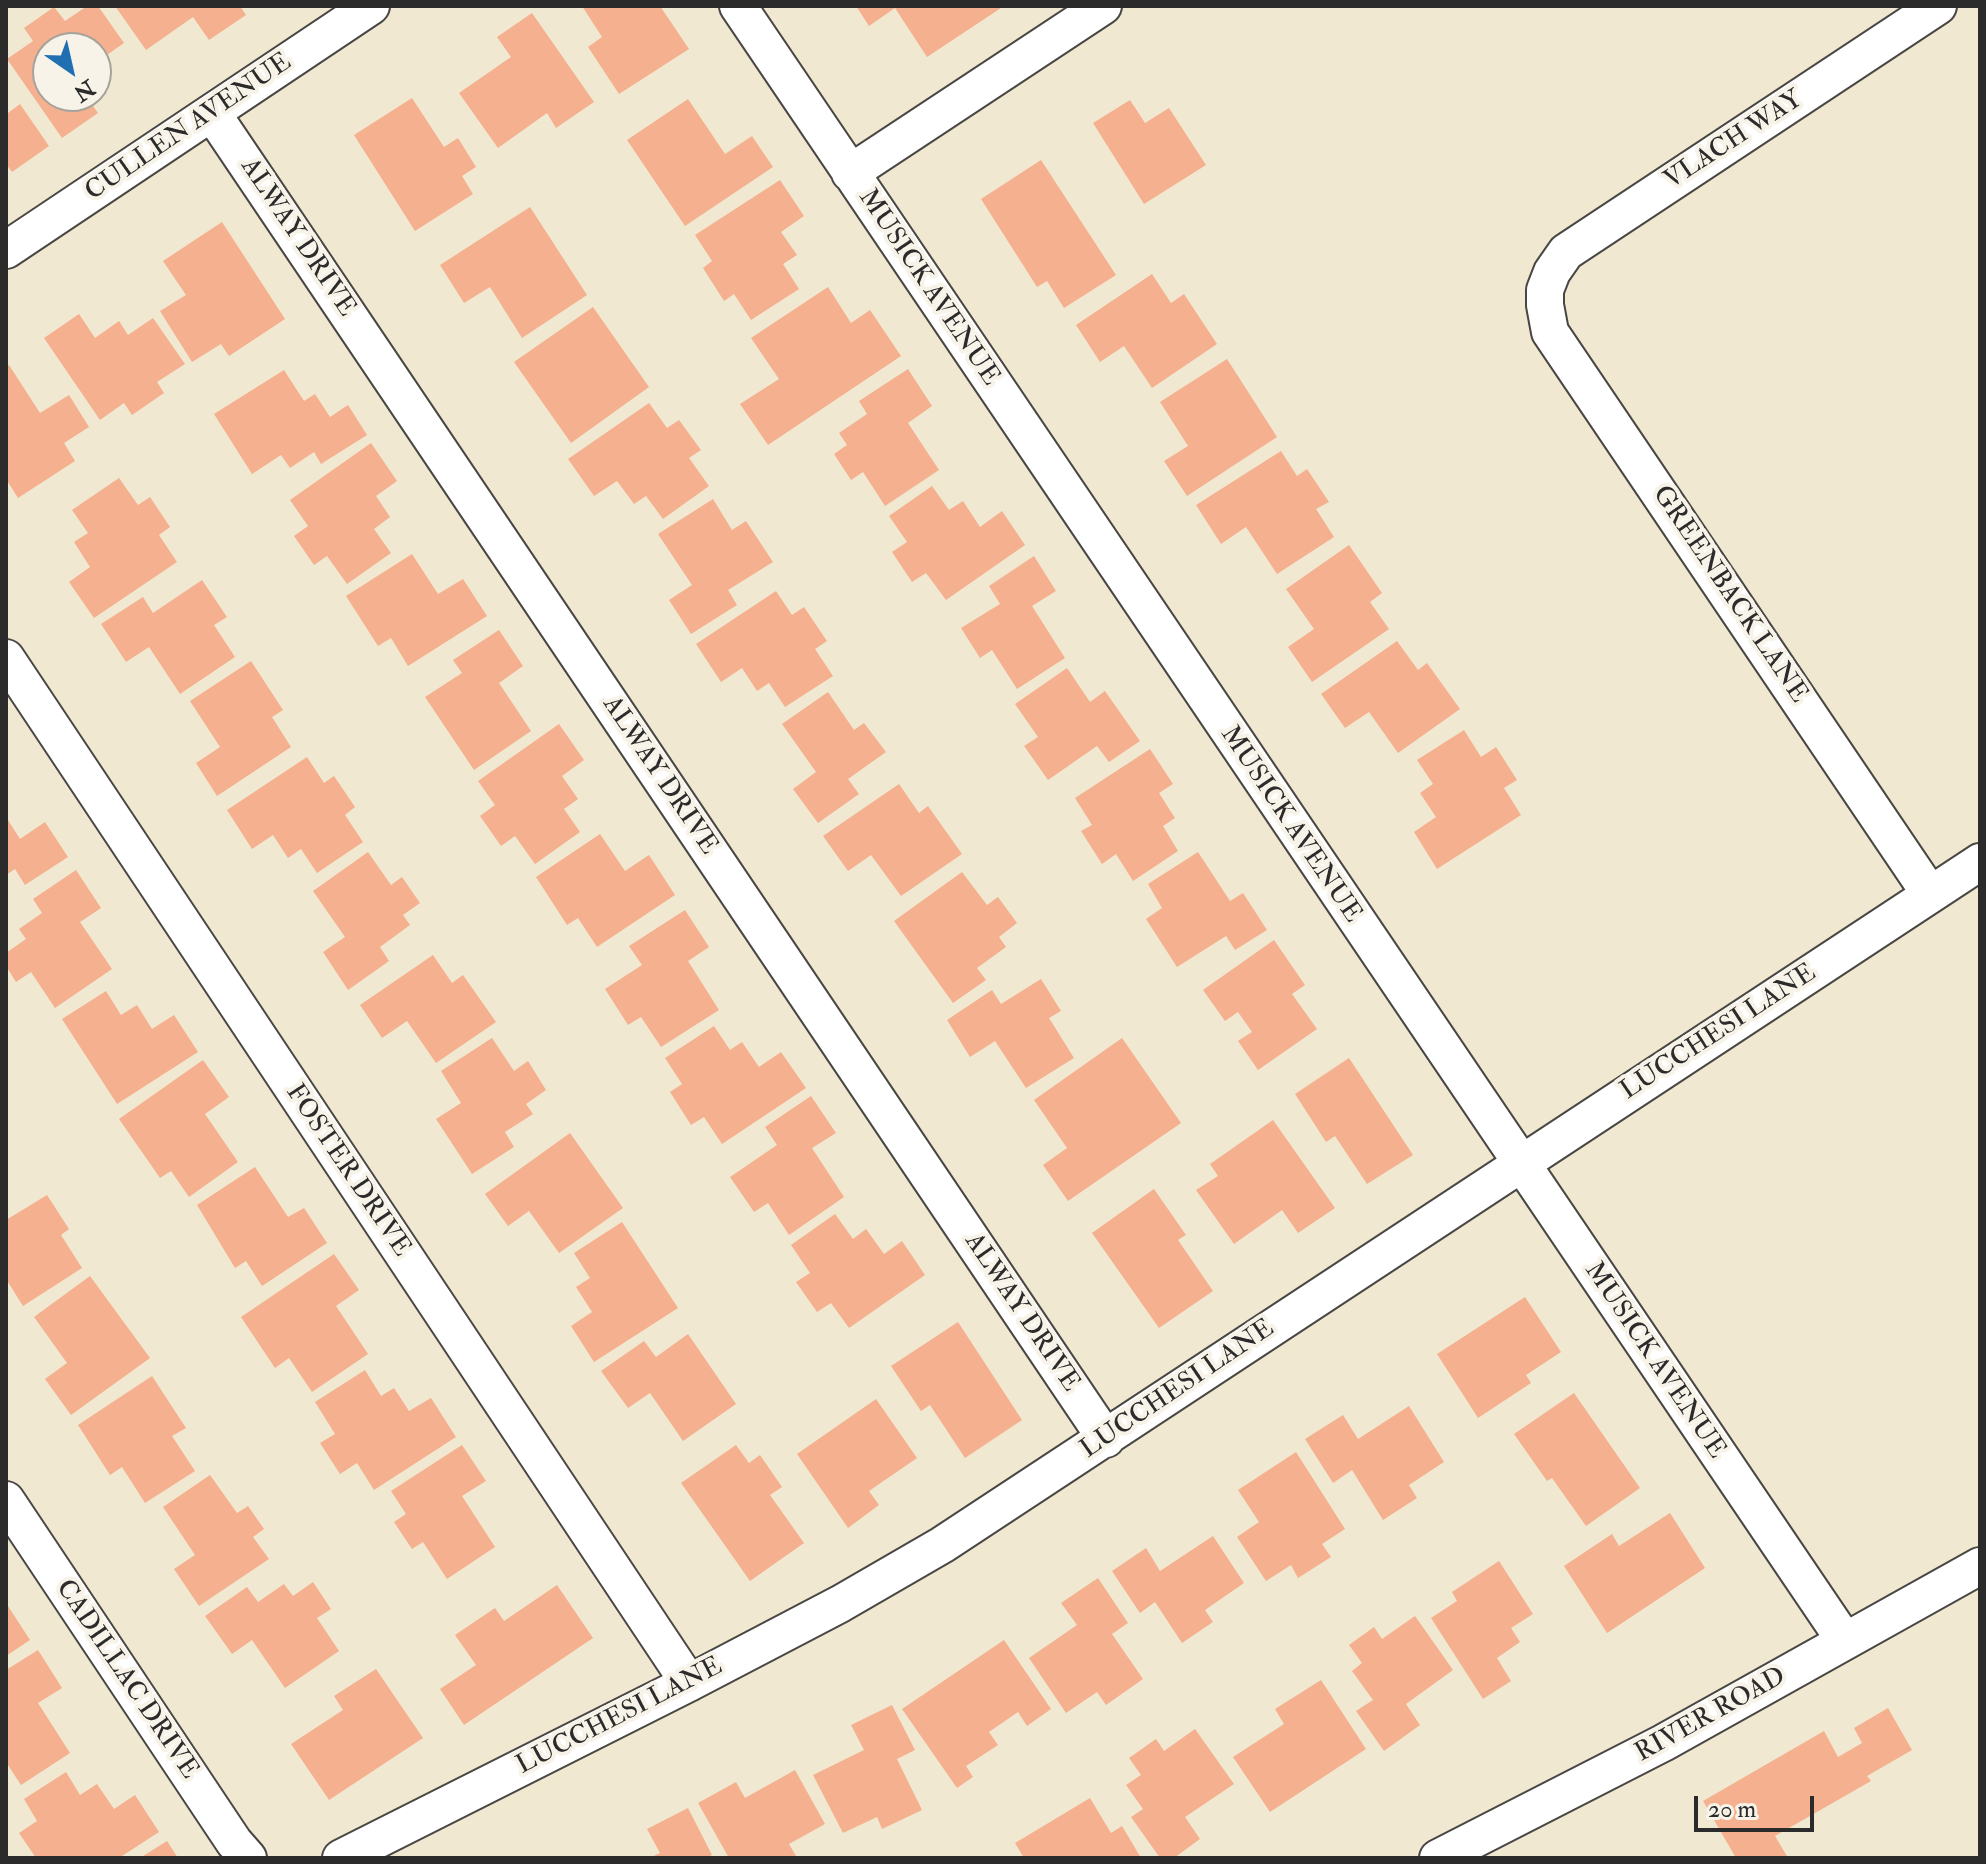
<!DOCTYPE html>
<style>
body{margin:0}
#map{position:relative;width:1986px;height:1864px;overflow:hidden;background:#f1e8d1;font-family:"IM FELL Double Pica",serif}
canvas{display:block}
.frame{position:absolute;inset:0;border:8px solid #2b2b2b;pointer-events:none}
.north{position:absolute;left:32px;top:32px;width:80px;height:80px;box-sizing:border-box;background:#f7f3e8;border:2px solid #a5a39c;border-radius:50%;rotate:146deg;font-size:22px;font-weight:700;line-height:32px;text-align:center;color:#2b2b2b}
.north::after{content:'';display:block;margin:auto;width:28px;height:36px;background:#1f6fb2;clip-path:polygon(50% 0,100% 100%,50% 72%,0 100%)}
.scale{position:absolute;left:1694px;top:1796px;width:120px;height:36px;box-sizing:border-box;border:4px solid #2b2b2b;border-top:0;padding-left:10px;font-size:24px;line-height:28px;white-space:nowrap;color:#2b2b2b;-webkit-text-stroke:6px #f7f3e8;paint-order:stroke}
</style>
<div id="map">
<canvas width="1986" height="1864"></canvas>
<div class="frame"></div>
<div class="north">N</div>
<div class="scale">20 m</div>
</div>
<script>
const g = document.querySelector('canvas').getContext('2d');
g.lineJoin = 'round';
function fill(path, color) {
  g.fillStyle = color;
  g.fill(path, 'evenodd');
}
function shape(rows) {
  const path = new Path2D();
  for (const r of rows) {
    path.moveTo(r[0], r[1]);
    for (let i = 2; i < r.length; i += 2) path.lineTo(r[i], r[i + 1]);
  }
  return path;
}
function strokePath(path, color, width, dash) {
  g.strokeStyle = color;
  g.lineWidth = width;
  g.lineCap = dash ? 'butt' : 'round';
  g.setLineDash(dash || []);
  g.stroke(path);
}
function drawText(font, color, halo, rows, align = 'center') {
  g.font = font + ' "IM FELL Double Pica",serif';
  g.lineWidth = 8;
  g.setLineDash([]);
  g.textBaseline = 'middle';
  g.strokeStyle = halo;
  g.fillStyle = color;
  for (const [text, x, y, turn = 0] of rows) {
    g.save();
    g.translate(x, y);
    g.rotate((+turn || 0) * Math.PI / 180);
    g.textAlign = isNaN(turn) ? turn : align;
    if (halo) g.strokeText(text, 0, 0);
    g.fillText(text, 0, 0);
    g.restore();
  }
}
fill(shape([
 [87,6,98,6,124,43,97,62,108,76,96,85,96,48,48,48,48,96,86,96,98,113,62,138,7,59,33,41,24,28,54,7,65,21],
 [115,6,240,6,246,15,209,40,193,17,146,50],
 [582,6,660,6,689,49,619,94,588,47,602,37],
 [856,6,1004,6,927,57,895,8,869,26],
 [532,13,594,102,556,128,547,113,498,148,459,93,511,57,497,37],
 [412,98,444,147,458,138,476,167,462,176,473,194,415,231,354,135],
 [688,99,725,154,752,136,773,167,685,226,627,140],
 [1130,100,1145,123,1169,108,1206,165,1144,204,1093,123],
 [20,104,49,146,12,172,6,164,6,111,8,113],
 [1041,160,1116,275,1064,308,1047,281,1037,287,981,199],
 [780,180,804,216,781,232,797,255,783,264,799,289,751,320,734,294,724,301,703,268,712,261,695,235],
 [530,207,587,295,522,338,490,287,464,303,440,265],
 [222,222,285,319,229,356,221,344,192,362,160,311,186,295,163,261],
 [1152,274,1171,303,1184,294,1217,344,1152,388,1124,346,1100,362,1076,325],
 [828,287,851,323,870,310,901,356,768,445,740,404,779,379,751,338],
 [593,307,649,387,571,443,514,362],
 [79,314,95,338,119,321,128,335,153,318,185,364,157,382,164,393,132,415,124,403,100,420,44,338],
 [1227,359,1277,437,1187,496,1164,461,1188,446,1160,402],
 [9,365,40,413,69,395,89,427,64,443,75,461,18,498,6,479,6,367],
 [908,369,932,406,908,423,939,470,885,506,863,472,851,480,834,454,847,445,839,433,867,414,859,401],
 [284,370,304,401,315,394,330,417,348,405,367,435,321,464,314,452,290,468,281,455,252,474,214,414],
 [649,403,667,428,679,420,701,450,689,458,709,486,663,519,646,496,634,504,617,481,594,496,568,459],
 [371,443,397,481,376,496,390,517,374,529,391,553,347,584,327,556,314,565,294,536,308,526,290,500],
 [1281,451,1297,476,1307,469,1329,502,1316,509,1334,537,1277,574,1246,527,1221,544,1196,505],
 [119,478,138,505,150,497,170,527,159,535,177,562,94,618,69,582,90,567,74,542,88,533,72,510],
 [932,486,949,510,963,501,980,527,1002,511,1025,545,946,600,926,573,912,582,892,552,907,542,889,516],
 [713,499,732,530,746,521,773,562,728,590,737,605,691,634,669,600,692,585,658,534],
 [1349,545,1382,593,1370,602,1389,629,1312,682,1288,647,1314,629,1286,589],
 [412,554,438,594,463,579,487,616,408,666,391,638,378,646,346,596],
 [1034,556,1056,591,1032,606,1065,658,1017,689,992,650,980,658,961,628,1000,604,989,586],
 [202,580,227,617,214,625,235,657,180,694,149,647,126,662,101,624,143,597,153,613],
 [776,591,792,615,804,607,827,641,815,649,833,676,785,707,769,683,757,691,742,668,721,682,696,644],
 [499,630,523,666,499,683,531,731,474,770,425,697,462,673,453,660],
 [1397,641,1418,670,1427,663,1460,709,1398,753,1369,712,1345,728,1321,694],
 [251,661,283,710,272,717,291,747,217,796,196,763,220,747,190,701],
 [1067,668,1090,702,1105,691,1140,741,1109,762,1097,746,1048,780,1024,746,1038,737,1015,704],
 [828,692,854,730,864,723,886,752,848,779,859,794,818,823,793,789,816,772,782,724],
 [559,724,584,760,562,776,578,799,564,809,580,832,535,864,515,836,501,846,480,816,495,805,478,781],
 [1464,730,1481,757,1496,747,1517,780,1504,788,1521,815,1437,869,1414,832,1436,817,1420,793,1433,784,1417,760],
 [1150,749,1173,784,1159,793,1175,818,1163,826,1178,851,1133,881,1116,854,1102,864,1081,831,1092,825,1075,798],
 [307,757,324,783,334,776,355,807,345,815,363,842,317,873,301,849,288,858,273,835,252,849,227,810],
 [899,784,919,813,928,806,962,854,901,896,871,855,848,871,823,836],
 [6,817,20,839,45,822,68,857,25,885,15,869,6,875],
 [600,834,625,871,649,855,675,895,597,947,578,918,567,925,536,877],
 [368,852,391,885,402,877,420,903,403,915,410,925,380,947,389,961,348,990,323,952,345,937,313,891],
 [1198,852,1230,901,1243,893,1267,930,1235,950,1226,936,1177,967,1146,919,1162,908,1148,884],
 [76,870,101,908,80,922,112,969,55,1008,31,972,16,982,6,966,6,953,26,939,19,929,42,913,33,899],
 [962,872,987,905,998,897,1017,923,999,937,1006,947,977,968,986,980,953,1003,894,921],
 [685,910,709,947,688,961,719,1010,661,1047,641,1017,628,1025,605,989,642,965,629,946],
 [1274,940,1305,985,1292,994,1317,1029,1258,1070,1238,1041,1252,1032,1238,1012,1225,1021,1203,990],
 [433,955,452,983,463,975,496,1022,436,1063,407,1021,382,1038,360,1005],
 [1041,979,1061,1011,1049,1018,1074,1058,1026,1088,995,1041,970,1057,947,1020,992,990,1001,1004],
 [106,991,121,1015,137,1005,152,1029,174,1015,198,1052,117,1104,62,1019],
 [714,1026,730,1050,742,1042,759,1067,781,1052,806,1088,722,1144,704,1117,691,1125,670,1092,682,1084,665,1058],
 [492,1038,514,1071,528,1061,546,1090,526,1104,533,1114,505,1132,514,1147,472,1174,436,1119,461,1103,441,1071],
 [1122,1038,1181,1123,1068,1201,1043,1165,1067,1148,1034,1100],
 [1349,1058,1413,1155,1367,1184,1335,1136,1326,1142,1295,1094],
 [203,1060,229,1097,205,1114,238,1162,189,1197,171,1171,160,1178,119,1119],
 [811,1096,836,1133,812,1148,844,1197,789,1235,768,1203,754,1212,730,1177,777,1145,765,1127],
 [1273,1120,1335,1208,1298,1233,1282,1210,1234,1244,1196,1190,1218,1176,1210,1164],
 [570,1133,623,1208,559,1253,529,1211,508,1226,485,1194],
 [255,1167,288,1217,304,1208,327,1243,262,1286,246,1261,235,1268,197,1205],
 [1154,1189,1186,1235,1178,1240,1213,1291,1159,1328,1092,1233],
 [47,1195,69,1229,61,1235,82,1268,23,1306,6,1279,6,1220],
 [835,1214,853,1239,866,1229,884,1254,902,1241,925,1275,849,1328,831,1303,817,1312,796,1282,810,1273,791,1245],
 [622,1222,678,1308,594,1362,571,1326,592,1312,576,1287,590,1278,574,1253],
 [334,1254,359,1290,336,1306,368,1354,312,1392,289,1358,275,1368,241,1317],
 [90,1276,150,1358,71,1415,45,1379,67,1363,34,1317],
 [1525,1297,1561,1352,1526,1375,1531,1383,1478,1418,1437,1354],
 [958,1322,1022,1420,965,1458,930,1405,921,1411,891,1366],
 [688,1334,736,1404,683,1441,650,1393,628,1408,601,1371,644,1341,656,1357],
 [365,1370,381,1396,394,1388,409,1411,431,1398,456,1437,374,1490,357,1463,340,1474,320,1443,335,1434,315,1402],
 [152,1376,186,1428,172,1436,195,1471,145,1503,122,1467,110,1475,78,1425],
 [1574,1393,1640,1488,1586,1526,1552,1478,1547,1481,1514,1434],
 [876,1399,917,1458,869,1491,879,1505,848,1528,797,1454],
 [1409,1406,1444,1462,1409,1485,1417,1498,1383,1520,1352,1470,1333,1483,1305,1439,1343,1415,1358,1439],
 [462,1445,486,1481,462,1496,495,1547,447,1579,423,1542,412,1549,394,1522,406,1514,391,1491],
 [736,1445,749,1463,760,1455,782,1487,770,1495,804,1543,750,1581,681,1483],
 [1296,1452,1345,1529,1322,1544,1331,1557,1298,1578,1291,1565,1266,1581,1237,1537,1259,1522,1238,1490],
 [210,1475,237,1513,248,1506,264,1529,253,1537,269,1559,199,1606,174,1569,195,1555,163,1507],
 [1670,1513,1705,1568,1607,1633,1564,1566,1612,1534,1619,1546],
 [1213,1536,1244,1583,1205,1610,1213,1622,1182,1643,1155,1602,1140,1613,1112,1571,1146,1548,1160,1571],
 [1499,1561,1533,1614,1511,1628,1520,1642,1497,1658,1511,1681,1483,1699,1431,1618,1457,1601,1452,1592],
 [1098,1578,1128,1623,1112,1634,1143,1679,1106,1705,1097,1692,1066,1713,1029,1658,1077,1625,1061,1603],
 [313,1582,331,1609,317,1618,339,1651,285,1688,252,1640,232,1654,205,1616,247,1587,258,1602,284,1584,293,1596],
 [557,1585,593,1638,464,1725,440,1689,476,1665,455,1635,495,1608,504,1621],
 [6,1603,30,1640,6,1656],
 [1415,1616,1453,1670,1406,1704,1420,1725,1384,1751,1356,1711,1373,1700,1352,1671,1362,1663,1349,1645,1374,1627,1382,1639],
 [1004,1640,1051,1709,1027,1726,1018,1712,989,1732,998,1745,966,1766,973,1777,957,1788,902,1709],
 [38,1650,62,1688,38,1703,70,1753,21,1785,6,1762,6,1670],
 [376,1669,423,1738,329,1800,291,1744,343,1710,334,1696],
 [1321,1680,1366,1749,1270,1812,1233,1757,1284,1724,1275,1709],
 [892,1705,915,1750,897,1759,922,1810,882,1829,877,1817,843,1833,813,1775,864,1750,851,1725],
 [1888,1708,1912,1750,1867,1776,1871,1781,1775,1836,1788,1858,1736,1858,1703,1801,1824,1731,1838,1757,1862,1743,1854,1728],
 [1195,1729,1234,1784,1185,1817,1200,1839,1174,1858,1160,1858,1131,1817,1143,1809,1126,1785,1141,1775,1129,1758,1156,1739,1164,1751],
 [795,1770,825,1824,789,1844,796,1856,792,1858,729,1858,698,1803,736,1782,745,1798],
 [66,1772,80,1795,97,1784,114,1809,135,1795,159,1832,119,1858,36,1858,19,1833,37,1821,24,1799],
 [1090,1798,1111,1833,1122,1826,1141,1858,1024,1858,1015,1843],
 [688,1808,712,1855,705,1858,649,1858,660,1853,647,1829],
 [167,1841,178,1858,140,1858]
]), '#f4b08f');
const minor = shape([
 [738,6,1845,1641],
 [212,113,1106,1439],
 [850,173,1103,6],
 [6,250,371,6],
 [6,658,689,1683],
 [1930,894,1550,332,1545,305,1545,290,1552,272,1566,252,1938,6],
 [6,1500,234,1842,248,1858],
 [341,1858,689,1683,840,1604,942,1545,1980,862],
 [1438,1858,1663,1743,1980,1566]
]);
strokePath(minor, '#494744', 40);
strokePath(minor, '#fff', 36);
drawText('26px', '#2b2b2b', '#f7f3e8', [
 ["CULLEN AVENUE",189,128,-34],
 ["VLACH WAY",1734,141,-33],
 ["ALWAY DRIVE",297,238,56],
 ["MUSICK AVENUE",928,288,56],
 ["GREENBACK LANE",1729,595,56],
 ["ALWAY DRIVE",659,776,56],
 ["MUSICK AVENUE",1290,825,56],
 ["LUCCHESI LANE",1719,1033,-33],
 ["FOSTER DRIVE",347,1171,56],
 ["ALWAY DRIVE",1021,1313,56],
 ["MUSICK AVENUE",1654,1361,56],
 ["LUCCHESI LANE",1178,1390,-34],
 ["CADILLAC DRIVE",126,1680,56],
 ["RIVER ROAD",1711,1716,-29],
 ["LUCCHESI LANE",620,1717,-27]
]);
</script>
